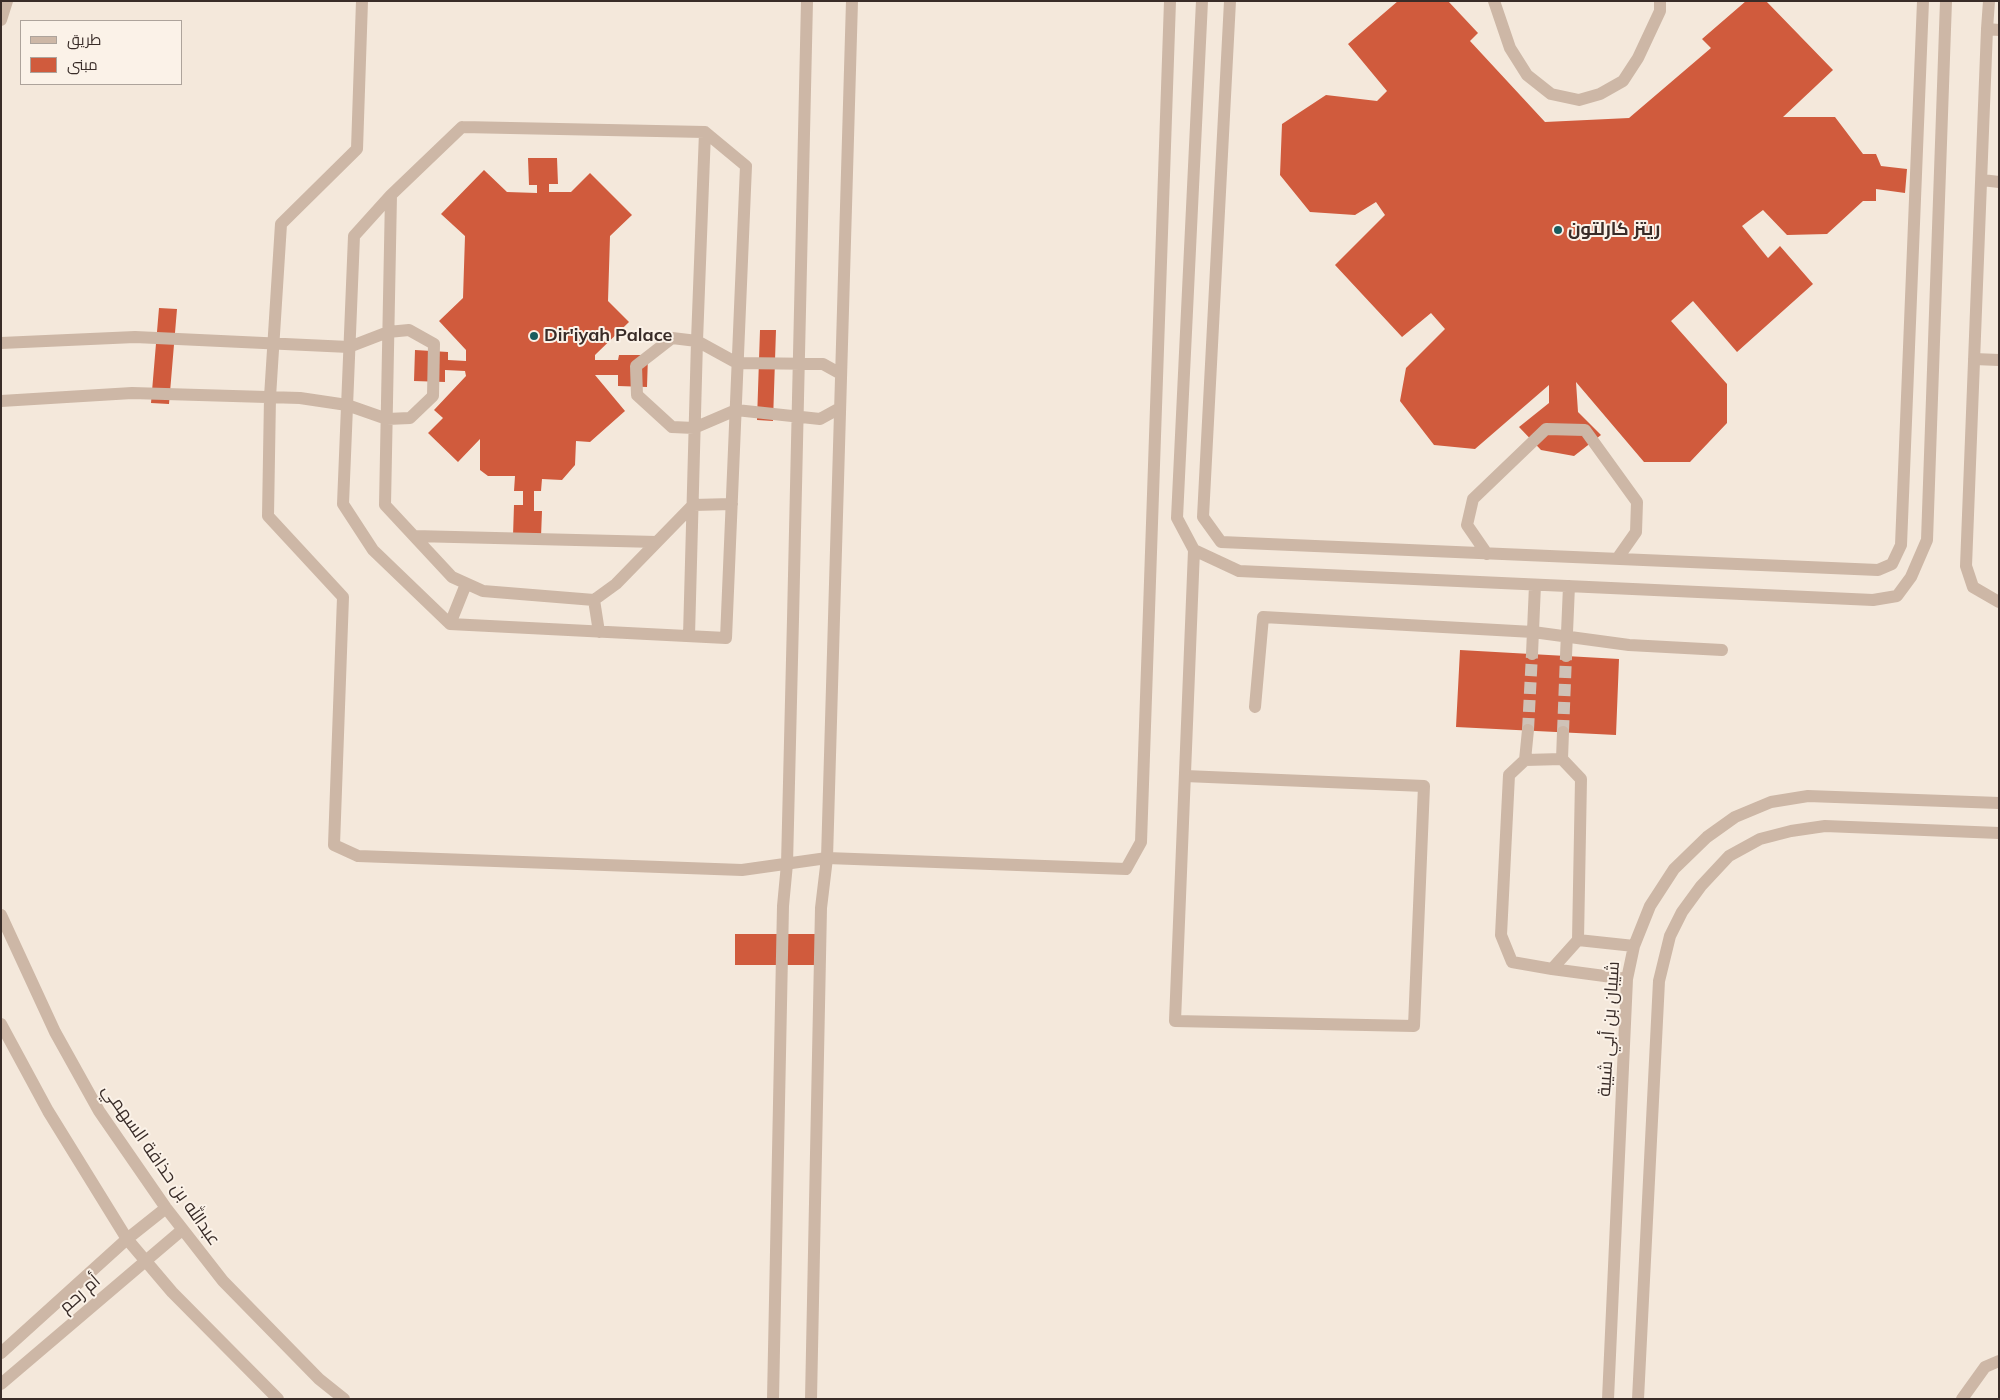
<!DOCTYPE html>
<meta charset="utf-8">
<style>
body{margin:0}
#map{position:relative;width:2000px;height:1400px;overflow:hidden;background:#f4e8db;font-family:Mulish,Cairo,sans-serif}
canvas{display:block}
.frame{position:absolute;inset:0;border:2px solid #392c28;pointer-events:none}
.legend{position:absolute;left:20px;top:20px;width:162px;height:65px;box-sizing:border-box;background:#fbf2e8;border:1px solid #ada39b;margin:0;padding:6px 9px;list-style:none;font-size:15px;color:#392c28}
.legend li{display:flex;align-items:center;gap:10px;height:25px}
.legend b{width:25px;border:1px solid #ada39b}
</style>
<div id="map">
<canvas width="2000" height="1400"></canvas>
<div class="frame"></div>
<ul class="legend">
<li><b style="height:6px;background:#cdb7a6"></b>طريق</li>
<li><b style="height:14px;background:#d05b3d"></b>مبنى</li>
</ul>
</div>
<script>
const g = document.querySelector('canvas').getContext('2d');
g.lineJoin = 'round';
function fill(path, color) {
  g.fillStyle = color;
  g.fill(path, 'evenodd');
}
function shape(rows) {
  const path = new Path2D();
  for (const r of rows) {
    path.moveTo(r[0], r[1]);
    for (let i = 2; i < r.length; i += 2) path.lineTo(r[i], r[i + 1]);
  }
  return path;
}
function strokePath(path, color, width, dash) {
  g.strokeStyle = color;
  g.lineWidth = width;
  g.lineCap = dash ? 'butt' : 'round';
  g.setLineDash(dash || []);
  g.stroke(path);
}
function drawText(font, color, halo, rows, align = 'center') {
  g.font = font + ' Mulish,Cairo,sans-serif';
  g.lineWidth = 4;
  g.setLineDash([]);
  g.textBaseline = 'middle';
  g.strokeStyle = halo;
  g.fillStyle = color;
  for (const [text, x, y, turn = 0] of rows) {
    g.save();
    g.translate(x, y);
    g.rotate((+turn || 0) * Math.PI / 180);
    g.textAlign = isNaN(turn) ? turn : align;
    if (halo) g.strokeText(text, 0, 0);
    g.fillText(text, 0, 0);
    g.restore();
  }
}
fill(shape([
 [1398,1,1448,1,1478,33,1470,41,1545,122,1629,118,1711,48,1702,39,1746,1,1766,1,1833,70,1783,117,1835,117,1863,154,1876,154,1881,166,1907,169,1905,193,1876,189,1876,201,1863,201,1827,234,1787,235,1763,210,1742,226,1768,258,1780,246,1813,284,1737,352,1693,301,1671,321,1727,384,1727,423,1690,462,1644,462,1576,382,1578,412,1601,435,1574,456,1541,450,1519,427,1549,403,1549,385,1475,449,1434,445,1400,401,1406,368,1445,329,1431,313,1402,337,1335,265,1385,215,1376,202,1355,215,1310,212,1280,175,1282,124,1326,95,1377,101,1387,91,1348,44],
 [528,158,557,158,558,184,549,184,549,192,571,192,590,173,632,215,610,236,608,301,629,322,595,355,595,360,618,360,619,355,648,355,647,387,618,386,618,375,595,375,625,411,590,442,576,441,575,465,562,480,542,479,541,491,534,491,534,511,542,511,541,537,513,536,514,505,523,505,523,491,514,491,515,476,488,476,480,470,480,439,458,462,428,433,443,418,434,410,466,376,465,371,445,370,445,382,414,381,415,350,448,352,448,360,466,361,466,350,439,321,463,298,465,236,441,214,484,170,507,192,537,193,537,185,529,185],
 [159,308,177,309,169,404,151,403],
 [760,330,776,330,773,421,757,420],
 [1460,650,1619,659,1616,735,1456,727],
 [735,934,817,934,817,965,735,965]
]), '#d05b3d');
strokePath(shape([
 [1528,730,1532,654],
 [1563,732,1566,656]
]), '#cfc2b7', 12, [12, 6]);
strokePath(shape([
 [362,1,357,149,281,224,270,397,268,516,343,597,334,845,358,856,742,870,827,858,1126,869,1141,842,1170,1],
 [1202,1,1177,518,1194,550,1239,571,1873,600,1897,596,1911,577,1927,540,1946,1],
 [1230,1,1203,517,1221,542,1878,570,1892,564,1901,545,1923,1],
 [1494,1,1510,48,1527,75,1551,94,1579,100,1600,94,1623,81,1638,58,1660,11,1660,1],
 [1989,1,1987,29,1999,30],
 [1,20,7,1],
 [1987,29,1966,566,1973,587,1999,602],
 [462,127,705,132,746,166,726,638,450,624,373,550,343,504,354,236,391,195,462,127],
 [1982,180,1999,182],
 [391,195,385,505,452,577,483,591,594,600,616,584,693,505,732,504],
 [1,343,135,337,349,347,388,332,409,330,434,344,433,396,410,418,387,419,347,405,300,398,132,393,1,401],
 [1974,359,1999,360],
 [840,408,820,419,736,410,694,428,672,427,637,395,636,366,672,338,697,341,737,363,823,364,841,374],
 [414,536,657,542],
 [1487,554,1467,525,1473,499,1546,429,1585,430,1637,502,1636,532,1617,559],
 [594,600,599,632],
 [450,624,466,584],
 [689,636,697,341,705,132],
 [1532,654,1535,585],
 [1566,656,1569,586],
 [1255,707,1263,617,1533,632,1629,645,1722,650],
 [1562,759,1581,779,1578,940,1552,969,1512,962,1501,935,1509,775,1525,760,1562,759],
 [1562,759,1563,732],
 [1525,760,1528,730],
 [1185,776,1424,786,1414,1026,1175,1021,1194,550],
 [1,915,55,1032,99,1111,166,1208,223,1281,319,1379,344,1399],
 [1578,940,1634,946],
 [1552,969,1627,979],
 [1,1024,48,1111,127,1239,172,1292,278,1399],
 [1,1353,127,1239,166,1208],
 [1,1384,182,1230],
 [773,1399,783,906,787,864,793,619,807,1],
 [811,1399,821,908,827,858,852,1],
 [1608,1399,1627,979,1634,946,1650,906,1674,869,1707,837,1735,817,1771,802,1808,796,1999,803],
 [1638,1399,1659,981,1670,936,1682,912,1701,886,1729,856,1760,839,1791,831,1825,826,1999,833],
 [1962,1399,1985,1367,1999,1361]
]), '#cdb7a6', 12);
for (const [x, y, r, color] of [
 [1558,230,5,"#195c5e"],
 [534,336,5,"#195c5e"]
]) {
  const dot = new Path2D();
  dot.arc(x, y, r, 0, 2 * Math.PI);
  g.fillStyle = color;
  g.fill(dot);
  strokePath(dot, '#fbf2e8', 2);
}
drawText('bold 18px', '#392c28', '#fbf2e8', [
 ["ريتز كارلتون",1568,230],
 ["Dir'iyah Palace",544,336]
], 'left');
drawText('18px', '#392c28', '#fbf2e8', [
 ["شيبان بن أبي شيبة",1609,1029,-86],
 ["عبدالله بن حذافة السهمي",161,1165,55],
 ["أم رحم",80,1294,-41]
]);
</script>
